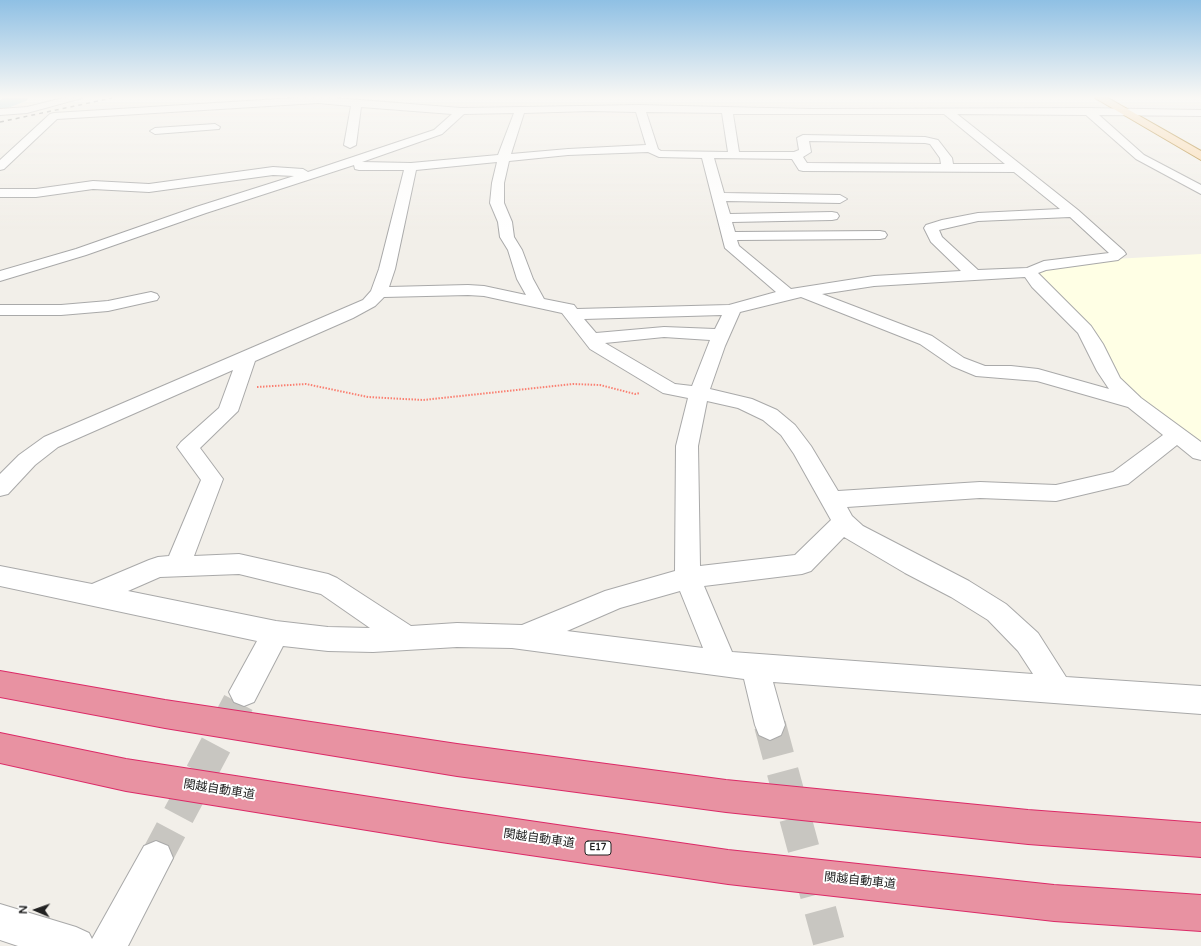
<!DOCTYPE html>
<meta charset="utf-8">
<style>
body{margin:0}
#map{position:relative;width:1201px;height:946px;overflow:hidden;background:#f2efe9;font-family:"Varela Round",sans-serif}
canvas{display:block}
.north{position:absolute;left:16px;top:890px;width:40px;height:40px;-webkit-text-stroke:3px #fff;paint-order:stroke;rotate:272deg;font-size:11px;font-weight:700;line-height:16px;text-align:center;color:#222}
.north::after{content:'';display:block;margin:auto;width:14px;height:18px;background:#222;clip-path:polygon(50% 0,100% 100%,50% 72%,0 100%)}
</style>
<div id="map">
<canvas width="1201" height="946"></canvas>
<div class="north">N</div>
</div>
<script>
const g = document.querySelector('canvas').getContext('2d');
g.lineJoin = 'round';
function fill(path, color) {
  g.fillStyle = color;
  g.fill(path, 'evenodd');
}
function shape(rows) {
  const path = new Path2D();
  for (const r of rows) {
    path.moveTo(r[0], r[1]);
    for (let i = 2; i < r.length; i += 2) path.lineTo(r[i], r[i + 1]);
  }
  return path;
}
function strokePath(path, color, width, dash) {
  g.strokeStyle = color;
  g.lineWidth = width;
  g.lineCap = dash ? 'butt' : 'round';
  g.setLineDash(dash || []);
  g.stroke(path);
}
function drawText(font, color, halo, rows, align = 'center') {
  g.font = font + ' "Varela Round","Noto Sans JP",sans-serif';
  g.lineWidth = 4;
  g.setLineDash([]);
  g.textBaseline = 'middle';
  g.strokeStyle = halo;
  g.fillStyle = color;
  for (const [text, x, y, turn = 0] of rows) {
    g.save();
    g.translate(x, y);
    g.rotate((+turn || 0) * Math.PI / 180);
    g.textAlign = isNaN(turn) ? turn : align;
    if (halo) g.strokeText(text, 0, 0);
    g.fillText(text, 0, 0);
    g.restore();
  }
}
fill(shape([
 [1201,254,1201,447,1118,380,1036,274,1039,270,1115,259]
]), '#ffffe5');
fill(shape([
 [4,98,28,98,26,101,0,111,0,100,4,98]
]), '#aad3df');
strokePath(shape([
 [770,725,830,946],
 [156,858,244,692]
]), '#c8c6c1', 32, [32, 16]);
const minor = shape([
 [63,98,82,98,27,113,0,115,0,109,27,107,63,98],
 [296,98,334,98,461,108,639,105,812,109,1088,108,1201,110,1201,116,1099,115,1144,155,1201,185,1201,194,1136,159,1086,115,957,114,1078,210,1124,251,1126,254,1118,260,1046,270,1038,273,1091,326,1103,344,1120,378,1141,398,1201,442,1201,460,1193,458,1177,445,1128,484,1056,501,980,498,847,507,852,516,863,526,969,581,1006,604,1038,633,1066,677,1201,686,1201,714,773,682,785,725,781,735,770,740,759,735,755,725,744,679,512,648,457,647,373,652,328,651,283,646,254,702,244,706,234,702,229,692,257,641,0,586,0,566,92,584,149,560,158,557,169,556,201,480,177,447,181,442,219,408,233,370,58,447,35,465,8,494,0,496,0,474,19,455,44,437,363,300,371,291,379,269,404,170,359,170,355,169,354,165,206,213,86,255,0,281,0,271,76,249,196,207,294,176,273,175,149,192,93,189,36,197,0,197,0,189,36,189,93,181,149,184,273,167,303,169,308,172,434,130,452,114,361,107,356,145,350,148,344,145,351,106,318,103,57,119,4,169,0,170,0,160,50,114,54,113,296,98],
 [591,111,636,112,646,145,568,149,511,154,524,113,591,111],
 [646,112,722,113,728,152,661,151,658,149,646,112],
 [514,113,498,155,411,163,362,162,442,134,464,114,514,113],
 [733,114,944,114,1005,164,953,164,952,158,938,140,925,137,803,135,797,138,799,150,794,152,739,152,733,114],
 [809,141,925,143,930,144,940,158,941,164,807,163,803,157,811,152,809,141],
 [648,152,659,157,702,158,725,248,776,292,729,305,577,309,574,305,544,299,533,279,522,250,514,237,512,222,504,203,504,183,509,161,568,155,648,152],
 [714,158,792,159,799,170,803,171,1014,172,1060,209,978,213,942,220,926,225,924,228,931,242,961,271,874,276,791,289,739,246,737,240,880,239,885,238,887,235,885,232,880,231,735,232,732,222,832,220,837,219,839,216,837,213,832,212,730,214,726,201,840,203,847,199,840,195,724,193,714,158],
 [497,162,492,183,490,203,498,222,500,237,508,250,517,279,526,295,484,286,468,285,389,287,395,269,416,170,497,162],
 [1070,217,1109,253,1044,261,1027,268,978,270,942,237,939,230,978,221,1070,217],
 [1025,277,1032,287,1078,333,1097,371,1109,389,1038,369,1011,366,985,366,964,358,932,336,822,294,874,286,1025,277],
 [468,295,484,296,562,313,590,349,663,393,688,398,676,446,675,571,605,591,522,625,457,623,411,626,337,578,328,574,239,554,194,556,223,479,200,448,238,411,255,361,353,318,375,306,384,297,468,295],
 [801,297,920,344,952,366,976,376,1037,381,1128,407,1163,435,1113,472,1056,485,980,482,838,491,811,446,795,425,777,410,752,399,710,389,725,346,740,312,801,297],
 [722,315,715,329,664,327,596,333,584,319,722,315],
 [664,337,710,340,692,386,675,384,605,343,664,337],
 [707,401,738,408,763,420,781,435,794,454,831,520,795,555,700,566,698,446,707,401],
 [844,537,905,573,951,597,988,620,1018,651,1033,674,732,652,704,586,802,574,811,571,844,537],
 [239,574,321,594,370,628,328,627,276,621,128,591,160,577,239,574],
 [680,591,703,648,567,631,620,608,680,591],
 [215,124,220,127,219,129,155,134,150,131,155,128,215,124],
 [151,292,157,294,159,297,157,300,108,311,61,315,0,315,0,305,61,305,108,301,151,292],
 [156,841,168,846,173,858,128,946,18,946,0,940,0,904,76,927,89,933,92,939,144,846,156,841]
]);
const major = shape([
 [1095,98,1108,98,1201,151,1201,160,1095,98]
]);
const highway = shape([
 [0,671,165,700,457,744,726,780,1028,810,1201,823,1201,857,1028,844,726,812,457,776,165,728,0,697,0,671],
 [0,733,126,759,441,808,728,850,1054,885,1201,895,1201,931,1054,921,728,884,441,842,126,791,0,763,0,733]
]);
strokePath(minor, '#a9a9a9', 2);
strokePath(major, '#a06b00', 2);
strokePath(highway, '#dc2a67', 2);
strokePath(shape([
 [257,387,306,384,368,397,423,400,573,384,600,385,635,394,640,393]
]), '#fa8072', 2, [1.5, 1.5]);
fill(minor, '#fff');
fill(major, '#fcd6a4');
fill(highway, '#e892a2');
strokePath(shape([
 [0,122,112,98]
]), '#707070', 1.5, [4, 4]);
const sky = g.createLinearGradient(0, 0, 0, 231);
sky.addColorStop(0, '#8fc0e4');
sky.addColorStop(0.42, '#f9f8f5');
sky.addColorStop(1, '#f9f8f500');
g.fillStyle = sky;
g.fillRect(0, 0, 1201, 231);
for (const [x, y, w] of [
 [598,848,26]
]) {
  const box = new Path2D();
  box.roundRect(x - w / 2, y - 7, w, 14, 3);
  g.fillStyle = '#fff';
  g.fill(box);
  strokePath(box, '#222', 1);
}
drawText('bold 9px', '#222', null, [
 ["E17",598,848]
]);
drawText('12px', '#222', '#fff', [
 ["関越自動車道",219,790,9],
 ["関越自動車道",539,839,8],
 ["関越自動車道",860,881,6]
]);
</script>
